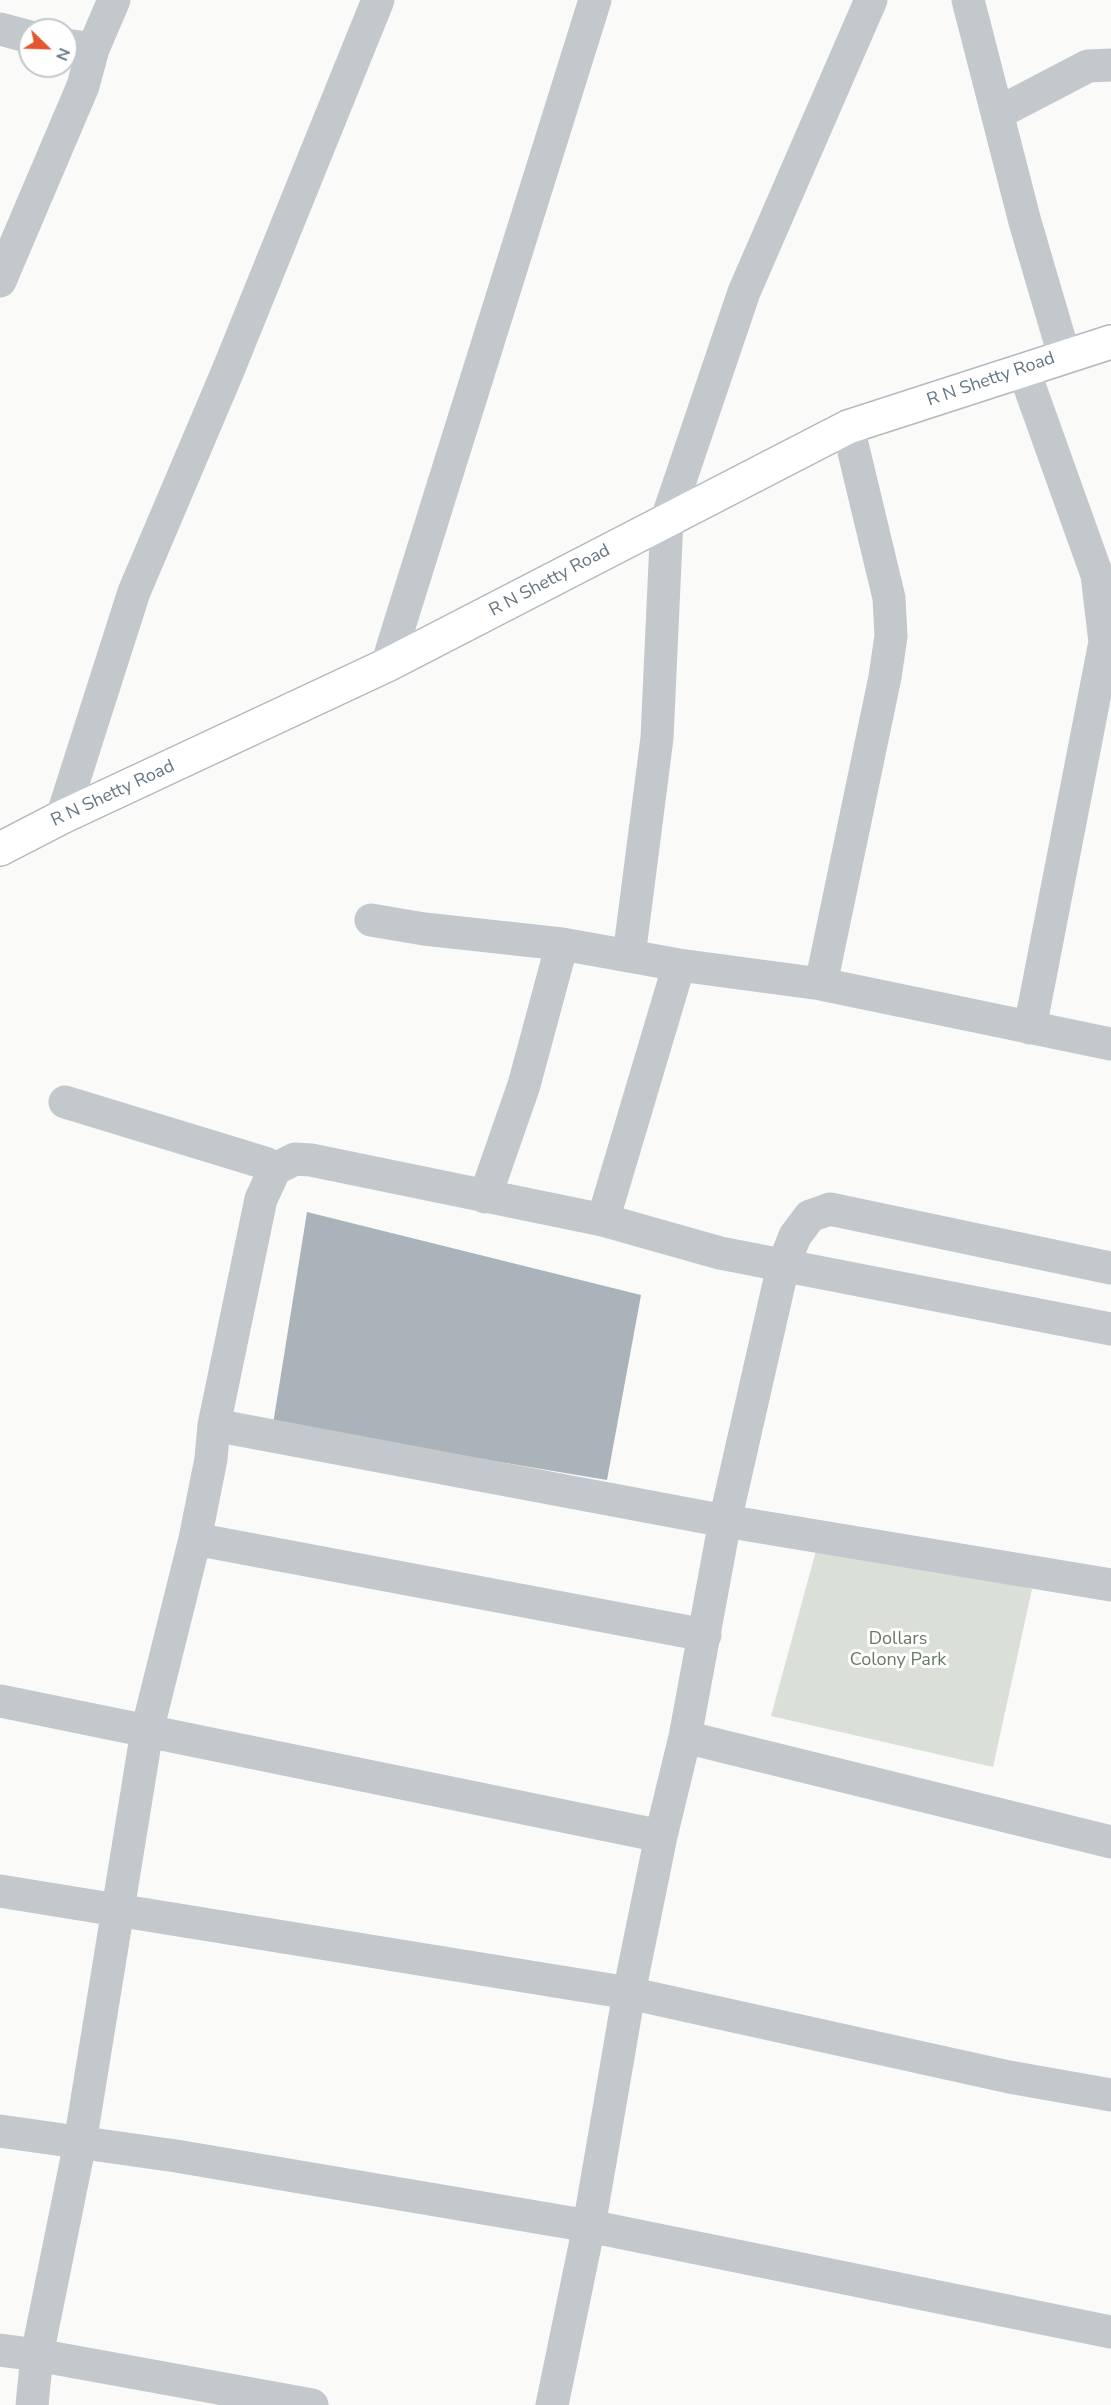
<!DOCTYPE html>
<style>
body{margin:0}
#map{position:relative;width:1111px;height:2405px;overflow:hidden;background:#fafaf8;font-family:"Nunito Sans",sans-serif}
canvas{display:block}
.north{position:absolute;left:18px;top:18px;width:60px;height:60px;box-sizing:border-box;background:#fff;border:2px solid #c1c8cd;border-radius:50%;rotate:113deg;font-size:16px;font-weight:700;line-height:24px;text-align:center;color:#657683}
.north::after{content:'';display:block;margin:auto;width:21px;height:27px;background:#e4572e;clip-path:polygon(50% 0,100% 100%,50% 72%,0 100%)}
</style>
<div id="map">
<canvas width="1111" height="2405"></canvas>
<div class="north">N</div>
</div>
<script>
const g = document.querySelector('canvas').getContext('2d');
g.lineJoin = 'round';
function fill(path, color) {
  g.fillStyle = color;
  g.fill(path, 'evenodd');
}
function shape(rows) {
  const path = new Path2D();
  for (const r of rows) {
    path.moveTo(r[0], r[1]);
    for (let i = 2; i < r.length; i += 2) path.lineTo(r[i], r[i + 1]);
  }
  return path;
}
function strokePath(path, color, width, dash) {
  g.strokeStyle = color;
  g.lineWidth = width;
  g.lineCap = dash ? 'butt' : 'round';
  g.setLineDash(dash || []);
  g.stroke(path);
}
function drawText(font, color, halo, rows, align = 'center') {
  g.font = font + ' "Nunito Sans",sans-serif';
  g.lineWidth = 6;
  g.setLineDash([]);
  g.textBaseline = 'middle';
  g.strokeStyle = halo;
  g.fillStyle = color;
  for (const [text, x, y, turn = 0] of rows) {
    g.save();
    g.translate(x, y);
    g.rotate((+turn || 0) * Math.PI / 180);
    g.textAlign = isNaN(turn) ? turn : align;
    if (halo) g.strokeText(text, 0, 0);
    g.fillText(text, 0, 0);
    g.restore();
  }
}
fill(shape([
 [820,1536,1032,1589,993,1767,771,1716]
]), '#dadfd7');
fill(shape([
 [307,1212,641,1295,607,1480,273,1424]
]), '#aab3b9');
const secondary = shape([
 [0,849,62,817,387,665,848,427,1111,342]
]);
strokePath(secondary, '#b3babf', 36);
strokePath(shape([
 [968,0,1025,222,1064,355],
 [0,29,30,37],
 [66,45,93,49],
 [998,113,1088,66,1111,65],
 [0,281,83,86,93,49,114,0],
 [1024,371,1097,575,1105,642,1030,1028],
 [387,665,595,0],
 [62,817,134,592,227,373,378,0],
 [371,920,424,929,562,944,679,965,821,984,1111,1044],
 [629,956,657,738,667,519,744,292,871,0],
 [821,984,885,677,891,636,889,598,848,427],
 [65,1102,265,1163,275,1169],
 [485,1197,524,1085,562,944],
 [603,1220,679,965],
 [214,1425,725,1521,1111,1585],
 [195,1539,705,1635],
 [0,1701,661,1836],
 [685,1737,1111,1842],
 [0,1891,629,1993,1009,2077,1111,2095],
 [0,2131,176,2156,589,2226,1111,2332],
 [0,2350,37,2355,312,2405],
 [32,2405,37,2355,80,2143,147,1731,195,1539,211,1459,214,1425,261,1199,275,1169,295,1159,311,1160,603,1220,720,1253,1111,1329],
 [552,2405,589,2226,629,1993,661,1836,685,1737,725,1521,783,1266,795,1236,810,1216,830,1209,1111,1268]
]), '#c3c8cc', 33);
strokePath(secondary, '#fff', 33);
drawText('18px', '#657683', '#fff', [
 ["R N Shetty Road",991,380,-19],
 ["R N Shetty Road",550,581,-28],
 ["R N Shetty Road",113,794,-25]
]);
drawText('18px', '#687a64', '#fff', [
 ["Dollars",898,1640],
 ["Colony Park",898,1661]
]);
</script>
